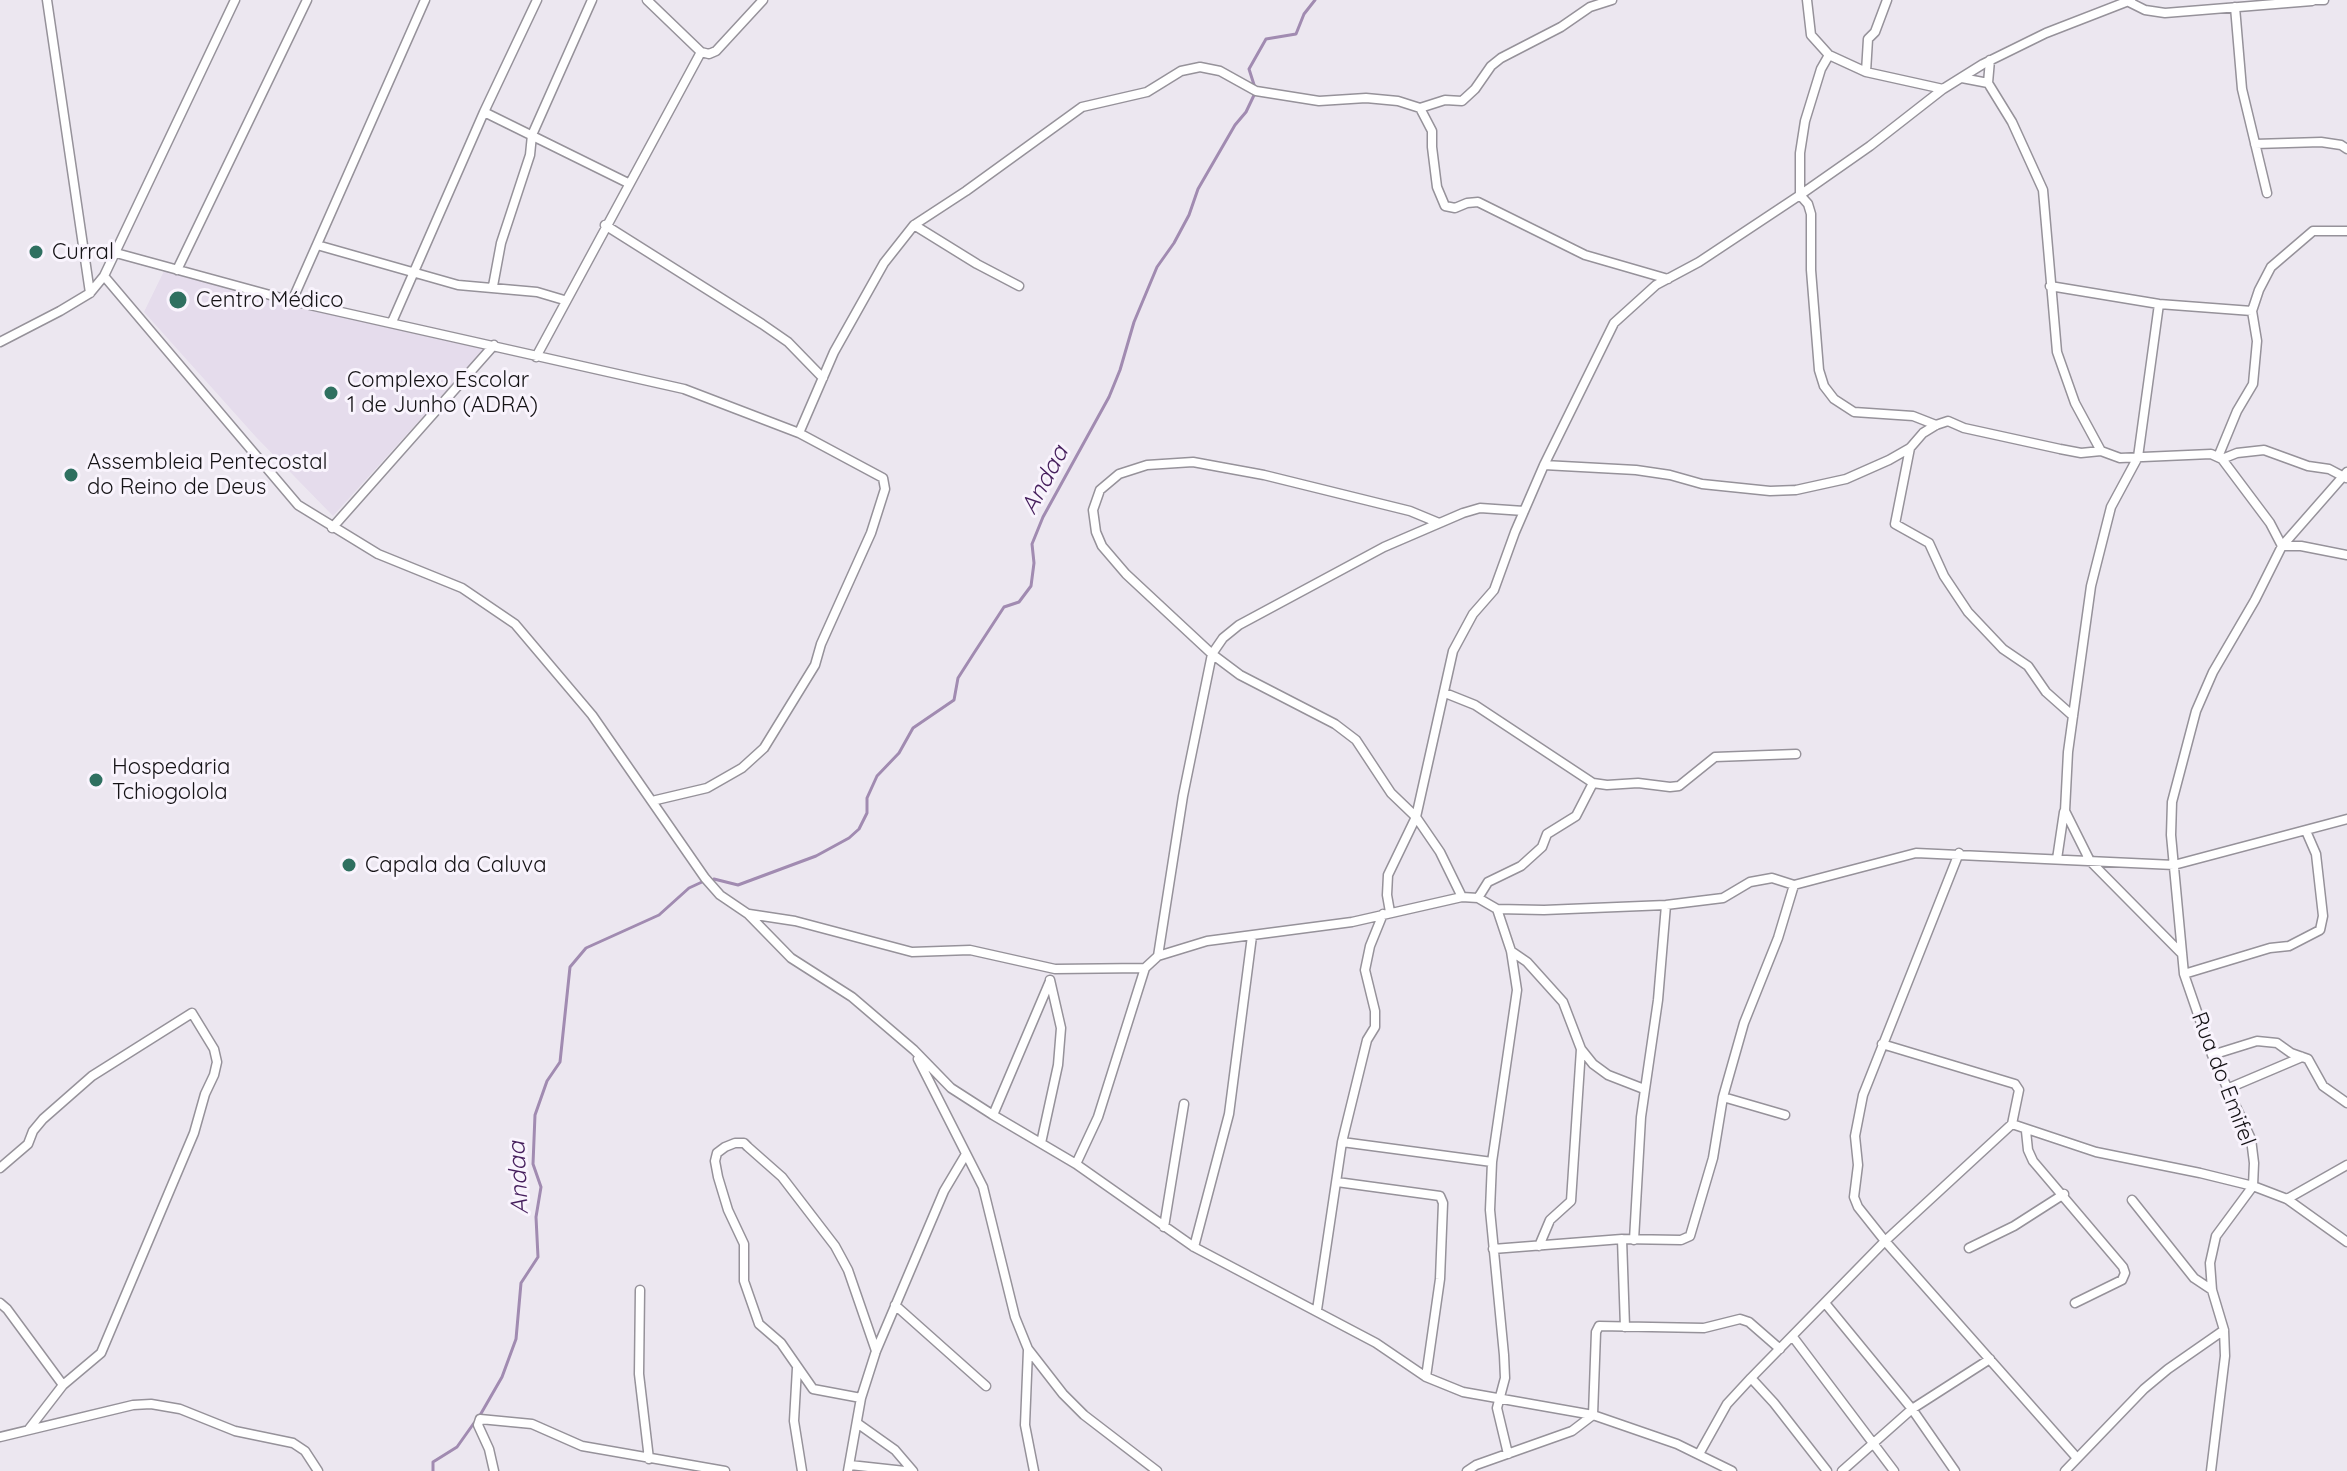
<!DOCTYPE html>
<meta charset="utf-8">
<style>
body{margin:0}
canvas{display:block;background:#ece7f0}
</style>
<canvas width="2347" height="1471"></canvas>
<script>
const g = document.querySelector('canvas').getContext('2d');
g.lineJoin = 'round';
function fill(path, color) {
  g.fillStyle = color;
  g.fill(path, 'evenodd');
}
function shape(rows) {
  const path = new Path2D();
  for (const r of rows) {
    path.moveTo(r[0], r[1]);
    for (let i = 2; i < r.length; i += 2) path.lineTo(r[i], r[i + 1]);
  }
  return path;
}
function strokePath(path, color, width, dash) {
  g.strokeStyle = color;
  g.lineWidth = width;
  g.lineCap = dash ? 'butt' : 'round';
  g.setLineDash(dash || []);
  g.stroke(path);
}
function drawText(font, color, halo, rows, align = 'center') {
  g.font = font + ' Quicksand,sans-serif';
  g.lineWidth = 6;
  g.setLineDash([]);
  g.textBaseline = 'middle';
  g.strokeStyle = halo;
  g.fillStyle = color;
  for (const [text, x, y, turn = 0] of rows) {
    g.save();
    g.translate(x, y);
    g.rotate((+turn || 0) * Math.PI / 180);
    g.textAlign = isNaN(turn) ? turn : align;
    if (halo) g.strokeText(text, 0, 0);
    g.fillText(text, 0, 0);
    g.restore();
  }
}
fill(shape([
 [164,271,280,302,484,349,333,516,256,437,144,312]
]), '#e5dcec');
strokePath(shape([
 [714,879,738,885,816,856,849,838,859,829,867,813,867,798,877,776,899,753,913,728,954,700,958,678,974,653,1004,607,1019,602,1031,586,1034,563,1032,544,1043,517,1109,397,1120,370,1134,322,1157,267,1174,243,1189,215,1198,189,1235,125,1246,112,1256,91,1249,69,1266,39,1296,34,1304,14,1315,0],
 [479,1417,502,1377,516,1339,521,1283,538,1257,536,1217,541,1187,533,1164,535,1115,547,1081,560,1062,570,967,586,948,659,915,689,888,702,882],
 [433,1471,433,1462,457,1447,474,1423]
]), '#a18bb1', 3);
const minor = shape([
 [47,0,90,293],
 [647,0,701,52],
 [1807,0,1811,35,1829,55,1866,72,1943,89],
 [2311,0,2324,0],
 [2129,2,2145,10,2165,13,2312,1],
 [2235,7,2242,89,2267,193],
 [1829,55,1821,69,1805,121,1800,153,1800,195,1808,204,1811,214,1811,270,1819,370,1824,386,1834,399,1854,412,1913,416,1936,425],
 [1990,60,1988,83,2012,122,2043,190,2057,352,2075,403,2101,451],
 [1866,72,1868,39,1875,32,1887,0],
 [1962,78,1988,83],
 [1420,108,1432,131,1432,147,1437,187,1445,206,1455,208,1467,203,1478,202,1585,255,1668,279],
 [484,112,628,183],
 [2255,144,2321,142,2341,145,2347,149],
 [605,225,762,324,788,342,823,378],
 [914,225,977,264,1019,286],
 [317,245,458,285,537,292,564,300],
 [116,253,292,301,684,389,799,433,883,478,885,489,871,533,821,644,815,665,764,748,742,768,707,788,652,801],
 [177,270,307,0],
 [104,276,298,505,378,554,462,588,515,624,592,715,705,878,720,895,748,914,791,958,852,997,914,1050,951,1088,993,1115,1076,1164,1194,1247,1376,1343,1426,1377,1463,1392,1593,1415,1677,1444,1732,1471],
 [493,286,501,243,530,155,532,135,592,0],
 [2050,286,2159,304,2252,311],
 [292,301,425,0],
 [2159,304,2138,457,2111,507,2091,586,2068,752,2065,811,2090,861,2182,954],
 [392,322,484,112,537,0],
 [0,342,60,311,90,293,104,276,235,0],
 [536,357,701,52,709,54,716,51,763,0],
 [799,433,834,352,884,263,914,225,966,191,1082,107,1147,92,1181,71,1200,67,1220,71,1256,91,1319,101,1366,98,1398,101,1420,108,1445,100,1462,101,1475,89,1491,66,1501,58,1561,27,1590,7,1612,0],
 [1910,448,1895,524,1929,543,1944,576,1968,612,2003,649,2028,666,2046,692,2073,716],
 [2218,457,2237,411,2253,384,2257,341,2252,311,2259,290,2271,267,2313,231,2347,231],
 [2222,459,2237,453,2264,450,2308,466,2329,469,2346,478],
 [1544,465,1636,470,1670,475,1702,484,1770,491,1796,490,1846,479,1889,460,1910,448,1923,433,1936,425,1948,421,1964,428,2060,449,2081,453,2101,451,2120,458,2211,454,2222,459,2270,523,2282,546,2301,546,2347,555],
 [1439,523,1410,511,1264,475,1193,462,1147,465,1119,474,1100,490,1093,510,1096,532,1102,546,1126,574,1212,654,1240,675,1335,724,1356,740,1391,793,1416,817,1440,852,1462,897],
 [332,528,494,345],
 [1445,693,1475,705,1593,783,1607,785,1638,783,1670,787,1679,786,1715,757,1796,754],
 [1959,853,1863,1095,1855,1136,1858,1165,1854,1197,1858,1207,1885,1241,2077,1458],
 [2057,859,2064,812],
 [1478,898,1488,882,1521,866,1542,847,1547,834,1576,816,1593,783],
 [1497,909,1511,951,1517,990,1492,1162,1490,1210,1504,1355,1505,1378,1497,1408,1508,1454],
 [1390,912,1387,895,1388,875,1416,817,1453,651,1473,614,1494,590,1515,532,1544,465,1614,323,1656,285,1699,262,1800,195,1870,146,1943,89,1983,64,2046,33,2131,0],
 [749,914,795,921,912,952,970,950,1055,969,1145,968],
 [1511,951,1527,962,1563,1002,1581,1049,1593,1064,1608,1075,1644,1089],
 [1158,956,1183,796,1212,654,1223,638,1239,625,1384,547,1463,513,1480,508,1524,511],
 [2184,974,2270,948,2289,946,2320,930,2323,916,2316,854,2306,831],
 [2212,1055,2257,1041,2277,1043,2291,1053,2308,1059,2323,1086,2347,1103],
 [918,1059,983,1187,1015,1317,1028,1349,1063,1394,1084,1415,1157,1471],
 [2229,1088,2302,1057],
 [1723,1097,1785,1115],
 [993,1115,1050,981],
 [2012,1124,2096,1152,2200,1173,2253,1186,2287,1199,2347,1242],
 [2026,1131,2028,1150,2033,1161,2123,1267,2125,1273,2122,1280,2075,1303],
 [1342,1142,1492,1162],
 [1041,1143,1058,1065,1061,1028,1050,980],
 [1076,1164,1098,1117,1145,968,1158,956,1207,941,1352,922,1462,897,1478,898,1497,909,1544,910,1666,905,1723,898,1750,882,1772,878,1794,885,1916,853,2174,865,2347,819],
 [0,1168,28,1144,33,1131,43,1119,92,1076,192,1013,214,1049,217,1062,214,1075,205,1094,194,1133,101,1353,63,1385,29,1429],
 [1337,1182,1440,1196,1443,1203,1440,1279,1426,1377],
 [2287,1199,2347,1165],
 [2132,1200,2194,1278,2212,1290],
 [1164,1227,1184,1104],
 [1622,1239,1625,1327],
 [1634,1240,1641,1117,1658,1000,1666,905],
 [1539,1246,1550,1220,1571,1201,1581,1049],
 [1194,1247,1229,1114,1252,936],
 [1969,1248,2014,1226,2064,1194],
 [1493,1249,1622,1239,1681,1240,1690,1236,1713,1158,1723,1097,1744,1023,1778,938,1794,885],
 [640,1290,639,1374,649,1459],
 [0,1303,7,1309,63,1385],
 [1825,1303,1912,1409,1955,1471],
 [895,1305,986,1386],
 [1317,1310,1342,1142,1367,1040,1375,1027,1375,1011,1365,970,1370,946,1383,914],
 [1793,1337,1894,1471],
 [1028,1350,1025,1425,1034,1471],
 [797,1368,794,1421,802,1471],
 [1751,1378,1774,1403,1827,1471],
 [861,1398,813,1389,781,1343,759,1324,744,1281,744,1244,728,1210,718,1177,715,1161,717,1153,725,1147,735,1143,744,1143,748,1147,782,1177,835,1246,848,1270,876,1351],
 [857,1423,895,1450,913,1471],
 [0,1437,133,1405,151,1404,180,1409,235,1431,293,1443,305,1451,318,1471],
 [1699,1454,1727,1404,1751,1378,1885,1241,2012,1124,2019,1090,2015,1084,1882,1044],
 [850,1465,905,1471],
 [494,1471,489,1449,478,1425,480,1419,532,1424,582,1446,725,1471],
 [848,1471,861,1398,876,1351,944,1191,966,1154],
 [1467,1471,1476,1465,1572,1431,1593,1415,1596,1332,1599,1326,1704,1328,1740,1319,1749,1322,1780,1349],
 [1842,1471,1912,1409,1990,1359],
 [2065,1471,2144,1389,2168,1369,2224,1330],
 [2211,1471,2225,1356,2224,1330,2212,1290,2210,1263,2216,1236,2253,1186,2254,1163,2251,1139,2212,1055,2184,974,2171,835,2172,802,2196,711,2213,672,2255,600,2282,546,2347,472]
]);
strokePath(minor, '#96929a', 11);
strokePath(minor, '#fff', 8);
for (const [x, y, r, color] of [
 [36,252,8,"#2f7060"],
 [178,300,10,"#2f7060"],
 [331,393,8,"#2f7060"],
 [71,475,8,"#2f7060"],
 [96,780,8,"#2f7060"],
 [349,865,8,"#2f7060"]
]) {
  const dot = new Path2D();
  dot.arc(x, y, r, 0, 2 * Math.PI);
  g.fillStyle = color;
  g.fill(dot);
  strokePath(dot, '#f9f4fd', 3);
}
drawText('22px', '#151316', '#f9f4fd', [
 ["Curral",52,252],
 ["Centro Médico",196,300],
 ["Complexo Escolar",347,380],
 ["1 de Junho (ADRA)",347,405],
 ["Assembleia Pentecostal",87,462],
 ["do Reino de Deus",87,487],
 ["Hospedaria",112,767],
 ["Tchiogolola",112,792],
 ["Capala da Caluva",365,865]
], 'left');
drawText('22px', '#151316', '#f9f4fd', [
 ["Rua do Emifel",2223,1079,69]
]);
drawText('italic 24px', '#451e5c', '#f9f4fd', [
 ["Andaa",1045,480,-62],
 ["Andaa",519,1178,-93]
]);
</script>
